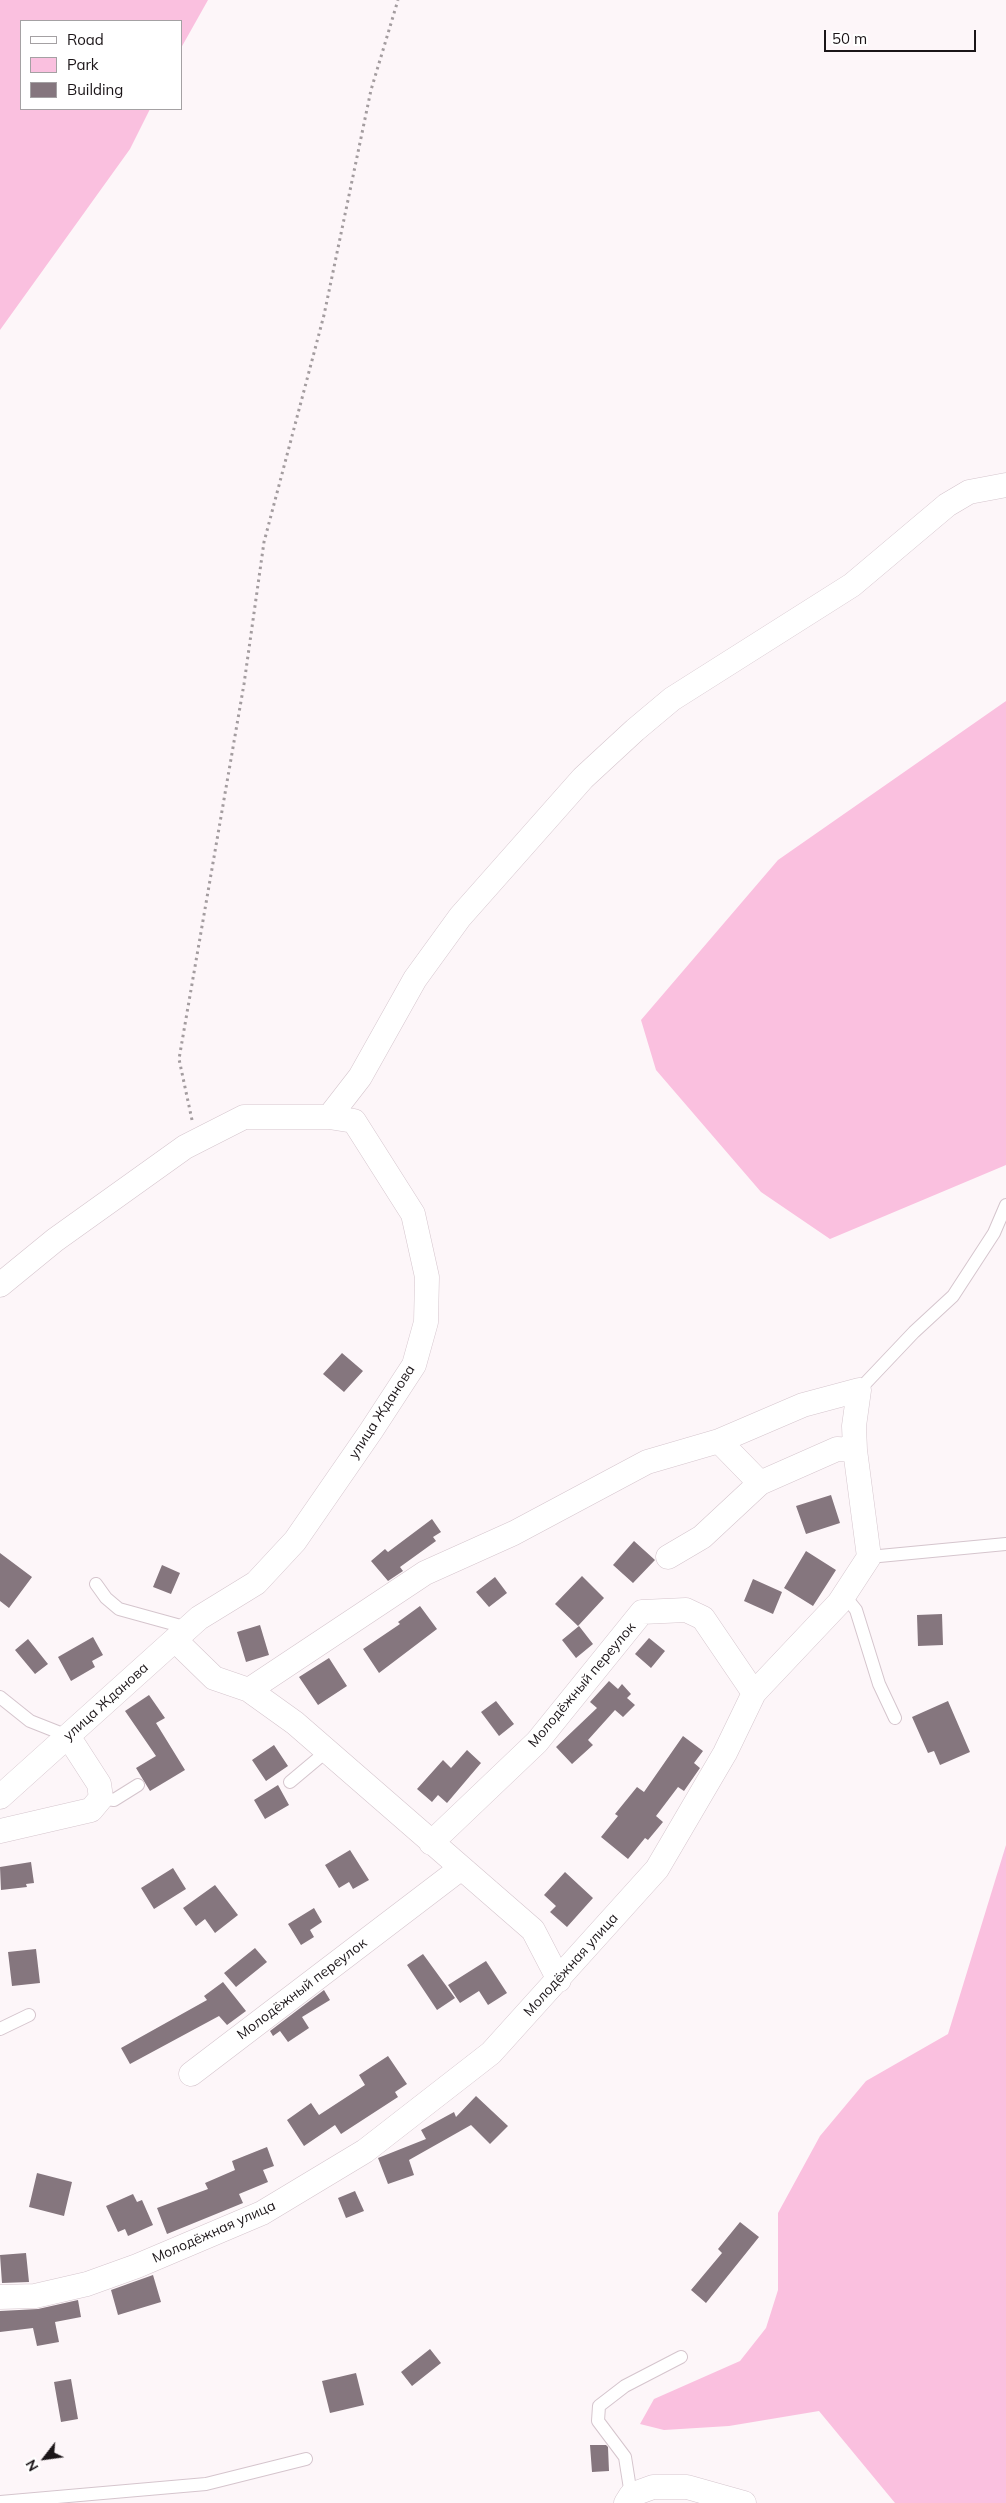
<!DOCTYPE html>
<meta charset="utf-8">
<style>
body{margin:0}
#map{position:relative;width:1006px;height:2503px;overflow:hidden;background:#fdf6f9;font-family:Mulish,sans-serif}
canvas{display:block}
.legend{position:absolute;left:20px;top:20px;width:162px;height:90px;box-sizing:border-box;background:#fff;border:1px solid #a4a1a3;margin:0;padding:6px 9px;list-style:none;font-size:15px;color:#1b1518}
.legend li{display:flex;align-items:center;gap:10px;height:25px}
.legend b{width:25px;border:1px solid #a4a1a3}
.north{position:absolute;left:20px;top:2433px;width:50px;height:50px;-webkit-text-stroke:4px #fff;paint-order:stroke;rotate:240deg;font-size:14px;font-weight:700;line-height:20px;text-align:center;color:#1b1518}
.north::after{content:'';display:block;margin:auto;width:18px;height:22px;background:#1b1518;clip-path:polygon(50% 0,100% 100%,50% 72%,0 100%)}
.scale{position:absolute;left:824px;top:30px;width:152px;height:22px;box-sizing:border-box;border:2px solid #1b1518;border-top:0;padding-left:6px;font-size:15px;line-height:18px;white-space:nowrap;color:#1b1518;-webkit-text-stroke:4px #fff;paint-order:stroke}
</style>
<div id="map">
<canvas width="1006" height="2503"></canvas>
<ul class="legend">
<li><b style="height:6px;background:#fff"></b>Road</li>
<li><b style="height:14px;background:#fac0df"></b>Park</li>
<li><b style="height:14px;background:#85767e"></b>Building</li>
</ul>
<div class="north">N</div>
<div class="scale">50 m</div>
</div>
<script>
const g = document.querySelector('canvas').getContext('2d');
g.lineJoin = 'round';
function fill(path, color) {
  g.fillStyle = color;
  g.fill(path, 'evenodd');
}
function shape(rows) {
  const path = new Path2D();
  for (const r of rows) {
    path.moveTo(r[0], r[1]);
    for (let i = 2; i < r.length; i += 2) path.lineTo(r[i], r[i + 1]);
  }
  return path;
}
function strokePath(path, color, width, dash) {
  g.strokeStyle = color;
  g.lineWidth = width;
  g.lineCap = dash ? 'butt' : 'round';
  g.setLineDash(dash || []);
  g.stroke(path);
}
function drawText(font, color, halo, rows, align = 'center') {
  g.font = font + ' Mulish,sans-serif';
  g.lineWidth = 4.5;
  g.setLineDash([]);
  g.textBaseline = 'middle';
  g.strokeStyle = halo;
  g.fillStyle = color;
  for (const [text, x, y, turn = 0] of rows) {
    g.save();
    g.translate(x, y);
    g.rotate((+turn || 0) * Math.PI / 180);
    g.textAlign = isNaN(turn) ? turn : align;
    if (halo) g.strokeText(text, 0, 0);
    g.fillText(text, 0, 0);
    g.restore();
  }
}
fill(shape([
 [0,0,208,0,181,48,181,21,21,21,21,109,150,109,130,149,0,330],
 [1006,701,1006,1165,830,1239,761,1192,656,1070,641,1020,778,860],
 [1006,1845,1006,2503,895,2503,819,2411,729,2426,664,2430,640,2424,654,2399,740,2361,766,2328,778,2290,778,2213,820,2136,866,2081,948,2034]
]), '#fac0df');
fill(shape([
 [342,1353,363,1371,344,1392,323,1374],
 [831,1495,840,1523,806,1534,796,1506],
 [432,1519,441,1532,433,1537,436,1541,400,1567,403,1571,388,1581,371,1561,385,1549,388,1552],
 [634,1541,655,1560,633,1583,613,1565],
 [806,1551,836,1570,813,1606,784,1588],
 [0,1553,32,1577,9,1608,0,1601],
 [162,1565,180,1573,171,1594,153,1587],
 [582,1576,604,1598,578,1626,555,1604],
 [495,1577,507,1593,489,1607,476,1592],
 [753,1579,782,1592,773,1614,744,1601],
 [420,1606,437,1629,379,1673,363,1649,400,1624,398,1622],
 [942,1614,943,1645,918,1646,917,1615],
 [260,1625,269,1655,246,1662,237,1632],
 [579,1626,593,1644,576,1658,562,1640],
 [93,1637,103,1655,92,1661,95,1667,71,1681,58,1657],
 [649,1638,665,1651,651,1668,635,1654],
 [28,1639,48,1664,35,1674,15,1650],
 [329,1658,347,1686,318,1705,299,1677],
 [609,1681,618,1689,622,1684,631,1694,627,1698,635,1705,623,1717,615,1710,588,1740,593,1745,572,1764,556,1747,597,1708,590,1702],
 [149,1695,165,1718,156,1723,185,1770,150,1791,136,1768,156,1756,125,1711],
 [496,1701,514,1724,499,1736,481,1712],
 [948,1701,970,1752,940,1765,934,1751,928,1753,912,1717],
 [683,1736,703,1751,694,1763,700,1768,684,1791,678,1787,656,1816,663,1822,648,1840,645,1838,628,1859,601,1837,618,1816,615,1814,637,1787,644,1792],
 [274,1745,288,1766,266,1781,252,1760],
 [467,1750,481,1763,447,1803,438,1795,432,1802,417,1789,443,1760,451,1768],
 [278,1785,289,1805,265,1819,254,1800],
 [350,1850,369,1880,353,1889,349,1882,339,1888,325,1865],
 [31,1862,34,1883,26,1884,27,1887,1,1890,0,1867],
 [173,1868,186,1889,154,1909,141,1888],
 [565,1872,593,1898,567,1927,550,1912,556,1906,544,1895],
 [215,1885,238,1915,215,1933,205,1919,196,1926,183,1908],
 [314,1908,322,1922,310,1930,314,1937,301,1945,288,1924],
 [255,1948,267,1962,236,1987,224,1973],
 [36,1949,40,1983,12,1986,8,1952],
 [423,1954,455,1998,437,2010,407,1965],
 [486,1961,507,1993,488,2005,479,1991,460,2003,448,1985],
 [223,1982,246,2011,227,2025,219,2016,130,2064,121,2048,207,2000,204,1996],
 [324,1990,330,2000,302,2017,309,2028,288,2042,280,2031,273,2036,270,2031],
 [388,2056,407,2084,395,2092,398,2097,341,2134,335,2125,304,2146,287,2120,311,2103,319,2115,365,2085,359,2075],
 [476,2096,508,2126,490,2144,471,2125,409,2160,414,2175,388,2184,378,2158,426,2139,421,2130,454,2112,456,2117],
 [267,2147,274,2166,263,2170,268,2182,239,2194,243,2203,167,2234,157,2208,208,2189,205,2183,235,2170,232,2161],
 [37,2173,72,2182,64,2216,29,2207],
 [355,2191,364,2211,346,2218,338,2198],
 [133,2194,137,2202,142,2200,153,2225,128,2236,125,2229,118,2232,106,2206],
 [740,2222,759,2237,706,2303,691,2290,722,2253,718,2249],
 [26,2253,29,2282,2,2283,0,2255],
 [153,2275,161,2302,118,2315,111,2290],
 [78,2300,81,2317,55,2322,59,2342,37,2346,33,2328,0,2332,0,2311,38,2309],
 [430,2349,441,2363,412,2386,401,2372],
 [356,2373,364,2405,330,2413,322,2381],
 [71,2379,78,2419,61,2422,54,2382],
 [590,2445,606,2445,608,2447,609,2471,592,2472]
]), '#85767e');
const lane = shape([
 [859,1390,914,1332,953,1296,994,1233,1006,1205],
 [869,1557,1006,1544],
 [96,1584,106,1598,119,1609,188,1628],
 [844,1595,856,1610,879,1684,895,1718],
 [0,1697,30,1721,68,1736],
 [290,1782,327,1751],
 [101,1798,114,1800,138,1785],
 [0,2029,29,2015],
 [631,2495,625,2457,598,2421,599,2406,625,2386,681,2357],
 [0,2502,206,2484,306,2459]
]);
const street = shape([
 [329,1117,360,1077,415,979,460,917,583,778,635,730,672,699,852,585,947,505,969,492,1006,485],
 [0,1285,55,1240,185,1147,244,1117,329,1117,354,1121,413,1214,427,1277,426,1322,414,1365,371,1431,295,1541,256,1583,199,1618,0,1797],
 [719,1441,760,1483],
 [668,1557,702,1537,760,1483,837,1449,855,1450],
 [175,1640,214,1678,249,1690,295,1723,533,1930,559,1980],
 [0,1831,91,1810,101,1798,99,1784,68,1736],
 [431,1843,537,1742,642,1612,686,1610,703,1618,754,1693],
 [191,2074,460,1869],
 [0,2297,35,2296,87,2284,137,2266,262,2213,365,2151,491,2053,657,1869,725,1753,754,1693,839,1603,869,1557,855,1450,854,1426,859,1390,803,1405,719,1441,647,1462,514,1533,425,1573,249,1690],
 [626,2503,631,2495,653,2487,687,2487,744,2503]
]);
strokePath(lane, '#d5c5cd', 14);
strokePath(street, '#d5c5cd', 25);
strokePath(shape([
 [192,1120,179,1059,244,684,264,542,324,315,371,90,398,0]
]), '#a39c9f', 3, [2.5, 4]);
strokePath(lane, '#fff', 12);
strokePath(street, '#fff', 24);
drawText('14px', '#1b1518', '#fff', [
 ["улица Жданова",382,1412,-57],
 ["Молодёжный переулок",582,1685,-50],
 ["улица Жданова",106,1702,-42],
 ["Молодёжная улица",571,1965,-48],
 ["Молодёжный переулок",302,1989,-37],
 ["Молодёжная улица",214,2232,-24]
]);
</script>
